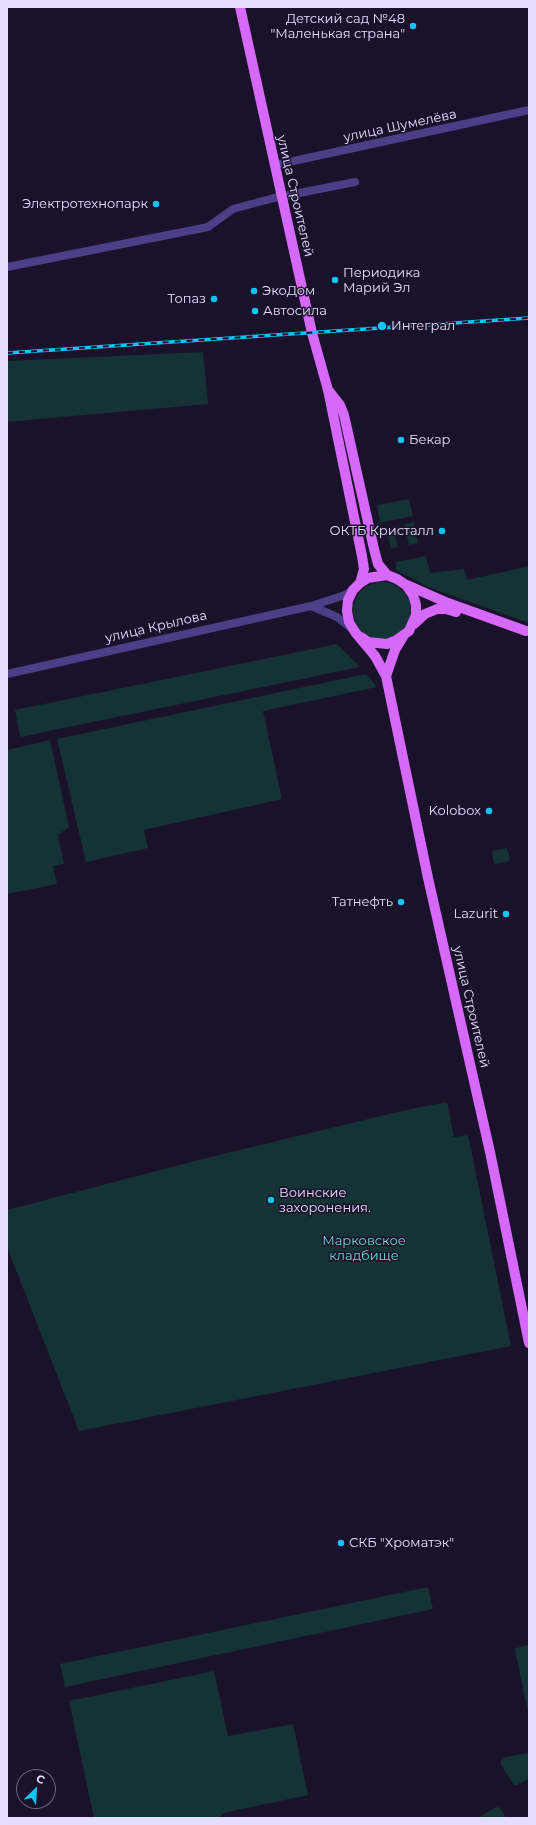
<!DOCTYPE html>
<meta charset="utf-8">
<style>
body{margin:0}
#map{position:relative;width:536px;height:1825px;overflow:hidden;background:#1a122b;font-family:Montserrat,sans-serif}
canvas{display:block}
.frame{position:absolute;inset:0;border:8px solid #e5ddfe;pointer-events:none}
.north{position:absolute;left:16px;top:1769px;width:40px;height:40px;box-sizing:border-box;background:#1a122b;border:1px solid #6b637f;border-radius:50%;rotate:25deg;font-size:11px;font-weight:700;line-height:16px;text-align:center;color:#e5ddfe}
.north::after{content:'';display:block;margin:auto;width:14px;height:18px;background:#10c3f8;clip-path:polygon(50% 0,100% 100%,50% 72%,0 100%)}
</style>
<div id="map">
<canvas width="536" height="1825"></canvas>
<div class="frame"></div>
<div class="north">С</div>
</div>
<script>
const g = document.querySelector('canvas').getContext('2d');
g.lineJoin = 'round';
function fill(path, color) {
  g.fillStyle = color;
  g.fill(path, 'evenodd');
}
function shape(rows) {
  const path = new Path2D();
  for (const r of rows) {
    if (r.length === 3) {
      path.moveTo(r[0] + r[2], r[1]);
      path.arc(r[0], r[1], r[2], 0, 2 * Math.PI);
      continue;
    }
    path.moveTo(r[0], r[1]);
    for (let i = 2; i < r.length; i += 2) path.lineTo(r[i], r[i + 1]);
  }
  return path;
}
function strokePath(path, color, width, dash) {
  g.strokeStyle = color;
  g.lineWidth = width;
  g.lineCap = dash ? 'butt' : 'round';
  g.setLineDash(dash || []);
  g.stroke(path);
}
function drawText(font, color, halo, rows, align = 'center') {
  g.font = font + ' Montserrat,sans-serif';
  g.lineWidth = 3;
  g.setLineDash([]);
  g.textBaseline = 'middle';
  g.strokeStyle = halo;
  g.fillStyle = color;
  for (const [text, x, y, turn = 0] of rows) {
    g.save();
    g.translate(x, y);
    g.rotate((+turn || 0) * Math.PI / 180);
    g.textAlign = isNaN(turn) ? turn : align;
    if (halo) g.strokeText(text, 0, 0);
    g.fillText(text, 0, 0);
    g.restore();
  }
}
fill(shape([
 [203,352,208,404,7,422,7,361],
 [409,499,413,516,380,523,377,505],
 [414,522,418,543,409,545,404,524],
 [397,526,399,536,395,537,398,547,391,549,388,536,390,535,389,528],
 [426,556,430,573,464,569,467,580,529,566,529,623,428,587,396,570,396,562],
 [382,611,29],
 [337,644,360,667,20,737,15,710],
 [366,674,377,687,263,711,282,799,144,830,148,848,86,862,57,739],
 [50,740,69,827,58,835,64,864,53,866,57,884,7,894,7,750],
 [507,848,510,861,494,864,492,851],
 [447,1102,454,1137,468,1135,511,1346,79,1431,7,1247,7,1210,206,1158,402,1111],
 [428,1587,433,1609,65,1687,60,1664],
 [529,1645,529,1717,515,1650,516,1648],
 [214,1671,228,1736,293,1724,308,1795,224,1813,219,1818,94,1818,69,1701],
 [529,1753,529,1778,517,1785,514,1785,501,1765,501,1761,505,1757],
 [496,1807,500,1808,506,1818,478,1818]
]), '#153235');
strokePath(shape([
 [275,165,529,110],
 [7,267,208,227,233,209,274,198,355,182],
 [311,606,337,617,352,629],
 [7,674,311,606,345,595,353,590]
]), '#4b3f88', 8);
strokePath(shape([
 [240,7,312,333,328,390,362,556,364,569,360,583],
 [329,391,340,405,344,415,374,549,378,564,387,575],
 [407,585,448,603,526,631],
 [414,624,425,614,437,609,446,609,456,612],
 [361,637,368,642,387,644,395,641,409,631,416,615,416,605,413,595,406,585,397,579,387,575,368,578,360,583,353,590,348,600,347,611,349,622,355,632,375,656,386,676,428,878,490,1152,529,1343],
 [386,676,395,650,403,637]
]), '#d668fa', 10);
const rail = shape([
 [7,353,529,318]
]);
strokePath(rail, '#10c3f8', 3.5);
strokePath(rail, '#1a122b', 2, [6]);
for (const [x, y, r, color] of [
 [413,26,4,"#10c3f8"],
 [156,204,4,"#10c3f8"],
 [335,280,4,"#10c3f8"],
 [254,291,4,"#10c3f8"],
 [214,299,4,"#10c3f8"],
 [255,311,4,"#10c3f8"],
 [382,326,5,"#10c3f8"],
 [401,440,4,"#10c3f8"],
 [442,531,4,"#10c3f8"],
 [489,811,4,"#10c3f8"],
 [401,902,4,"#10c3f8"],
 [506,914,4,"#10c3f8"],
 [271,1200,4,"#10c3f8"],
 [341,1543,4,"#10c3f8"]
]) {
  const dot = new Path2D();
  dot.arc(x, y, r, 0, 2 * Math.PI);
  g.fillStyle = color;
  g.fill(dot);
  strokePath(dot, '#1a122b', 1.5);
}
drawText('13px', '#e5ddfe', '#1a122b', [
 ["Детский сад №48",405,19],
 ["\"Маленькая страна\"",405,34],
 ["Электротехнопарк",148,204],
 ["Периодика",343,273,"left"],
 ["Марий Эл",343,288,"left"],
 ["ЭкоДом",262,291,"left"],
 ["Топаз",206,299],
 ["Автосила",263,311,"left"],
 ["Интеграл",391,326,"left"],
 ["Бекар",409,440,"left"],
 ["ОКТБ Кристалл",434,531],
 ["Kolobox",481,811],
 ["Татнефть",393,902],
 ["Lazurit",498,914],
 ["Воинские",279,1193,"left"],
 ["захоронения.",279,1208,"left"],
 ["СКБ \"Хроматэк\"",349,1543,"left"]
], 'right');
drawText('13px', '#e5ddfe', '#1a122b', [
 ["улица Шумелёва",400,126,-12],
 ["улица Строителей",295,196,77],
 ["улица Крылова",156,627,-13],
 ["улица Строителей",471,1007,77]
]);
drawText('13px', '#6adecf', '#1a122b', [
 ["Марковское",364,1241],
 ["кладбище",364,1256]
]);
</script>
